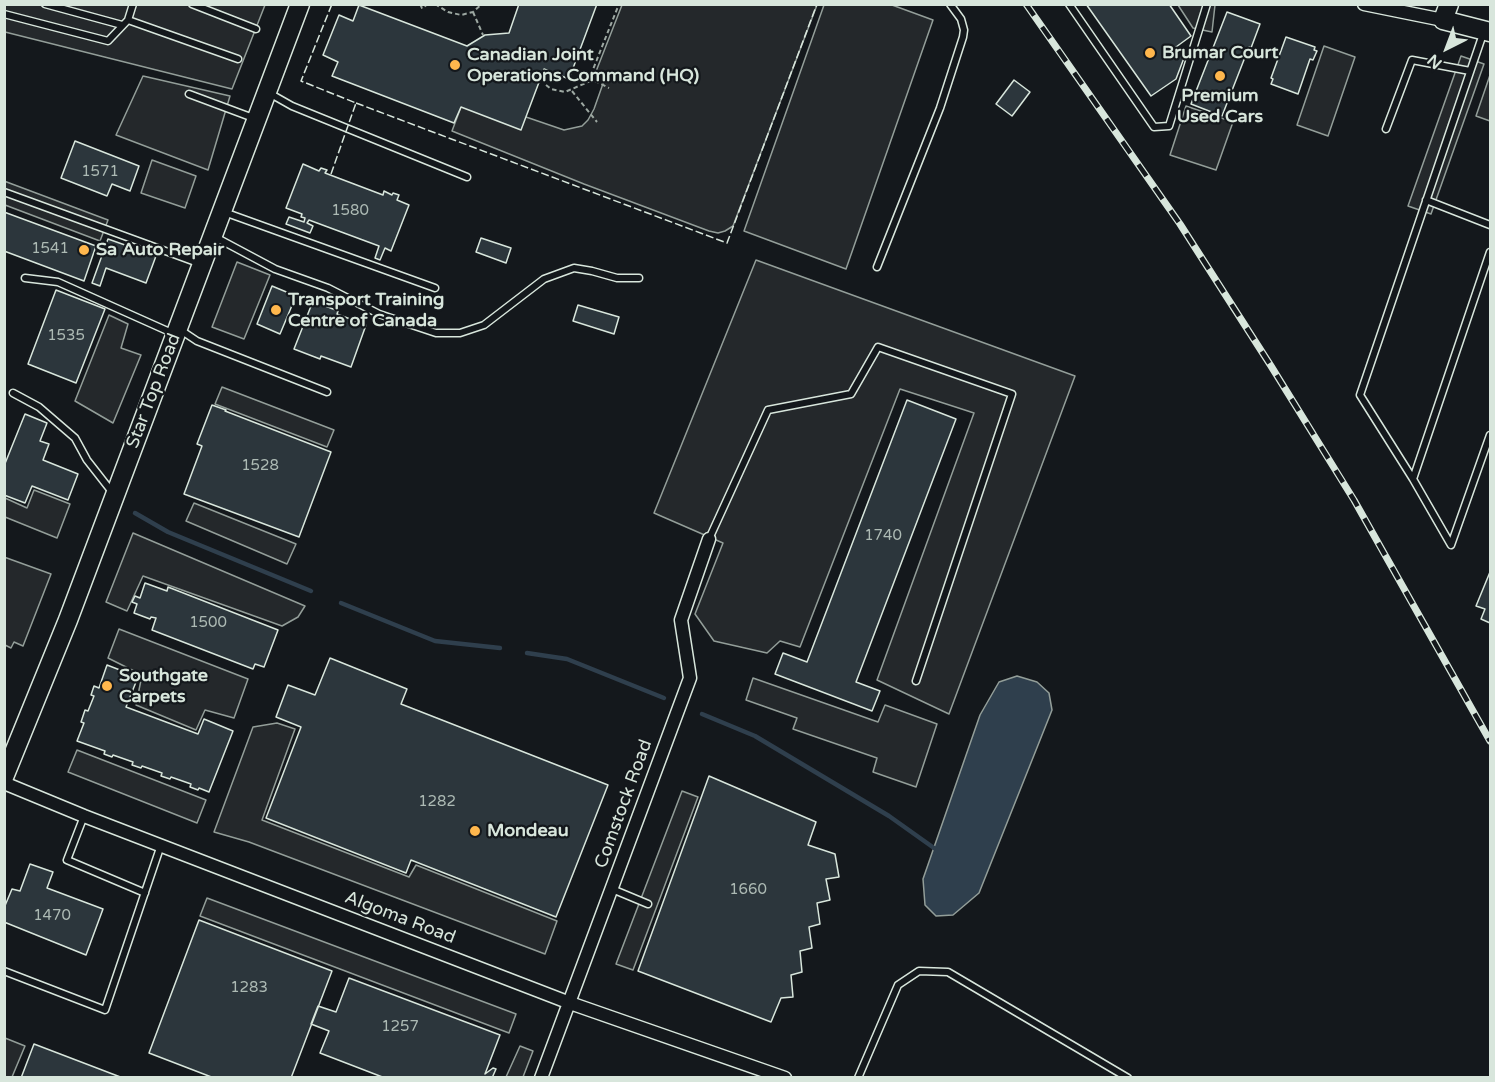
<!DOCTYPE html>
<style>
body{margin:0}
#map{position:relative;width:1495px;height:1082px;overflow:hidden;background:#14181c;font-family:"Varela Round",sans-serif}
canvas{display:block}
.frame{position:absolute;inset:0;border:6px solid #d8e6dc;pointer-events:none}
.north{position:absolute;left:1417px;top:18px;width:60px;height:60px;-webkit-text-stroke:4px #14181c;paint-order:stroke;rotate:222deg;font-size:16px;font-weight:700;line-height:24px;text-align:center;color:#d8e6dc}
.north::after{content:'';display:block;margin:auto;width:21px;height:27px;background:#d8e6dc;clip-path:polygon(50% 0,100% 100%,50% 72%,0 100%)}
</style>
<div id="map">
<canvas width="1495" height="1082"></canvas>
<div class="frame"></div>
<div class="north">N</div>
</div>
<script>
const g = document.querySelector('canvas').getContext('2d');
g.lineJoin = 'round';
function fill(path, color) {
  g.fillStyle = color;
  g.fill(path, 'evenodd');
}
function shape(rows) {
  const path = new Path2D();
  for (const r of rows) {
    path.moveTo(r[0], r[1]);
    for (let i = 2; i < r.length; i += 2) path.lineTo(r[i], r[i + 1]);
  }
  return path;
}
function strokePath(path, color, width, dash) {
  g.strokeStyle = color;
  g.lineWidth = width;
  g.lineCap = dash ? 'butt' : 'round';
  g.setLineDash(dash || []);
  g.stroke(path);
}
function drawText(font, color, halo, rows, align = 'center') {
  g.font = font + ' "Varela Round",sans-serif';
  g.lineWidth = 4.5;
  g.setLineDash([]);
  g.textBaseline = 'middle';
  g.strokeStyle = halo;
  g.fillStyle = color;
  for (const [text, x, y, turn = 0] of rows) {
    g.save();
    g.translate(x, y);
    g.rotate((+turn || 0) * Math.PI / 180);
    g.textAlign = isNaN(turn) ? turn : align;
    if (halo) g.strokeText(text, 0, 0);
    g.fillText(text, 0, 0);
    g.restore();
  }
}
const parking = shape([
 [4,5,265,5,232,89,5,32,4,5],
 [622,5,817,5,733,226,725,231,718,233,709,231,584,184,452,131,461,107,526,117,564,130,582,126,588,120,594,109,605,78,595,74,622,5],
 [824,5,892,5,933,20,846,269,744,231,824,5],
 [1178,5,1215,5,1212,32,1193,28,1178,5],
 [1324,46,1355,57,1328,136,1297,125,1324,46],
 [1461,56,1484,64,1431,214,1408,206,1461,56],
 [1490,75,1490,121,1476,116,1490,75],
 [143,76,230,96,208,170,116,135,143,76],
 [1186,106,1233,122,1216,170,1170,155,1186,106],
 [152,160,196,176,185,208,141,193,152,160],
 [4,181,108,220,100,241,5,205,4,181],
 [756,260,1075,376,949,714,877,680,974,413,900,389,800,647,780,641,767,653,714,641,695,614,723,543,654,513,756,260],
 [237,262,270,275,244,339,212,327,237,262],
 [109,315,128,324,121,348,141,355,113,423,75,401,109,315],
 [222,387,334,430,327,447,215,404,222,387],
 [34,490,70,504,57,538,5,517,5,498,27,508,34,490],
 [194,503,296,544,287,564,186,521,194,503],
 [133,533,305,606,298,617,282,626,143,576,127,611,106,602,133,533],
 [4,557,51,574,23,646,14,642,11,648,5,645,4,557],
 [119,629,248,679,234,718,205,710,196,730,136,705,142,675,108,658,119,629],
 [753,678,878,722,885,705,937,724,916,787,873,772,877,758,793,729,797,718,746,700,753,678],
 [277,723,295,729,262,820,409,877,416,865,557,921,545,954,249,842,214,832,253,727,277,723],
 [77,750,206,800,197,823,68,772,77,750],
 [682,791,698,797,633,970,616,964,682,791],
 [207,898,516,1014,509,1033,200,916,207,898],
 [5,1038,25,1046,12,1077,5,1077,5,1038],
 [520,1046,533,1051,523,1077,506,1077,520,1046]
]);
fill(parking, '#24282b');
strokePath(parking, '#939e99', 1.5);
const water = shape([
 [1017,676,1037,682,1049,693,1052,710,979,893,953,915,936,916,925,905,923,879,980,715,999,682,1017,676]
]);
fill(water, '#2f3f4d');
strokePath(water, '#939e99', 1.5);
strokePath(shape([
 [135,513,168,532,311,591],
 [341,603,435,641,500,648],
 [527,653,567,659,664,698],
 [702,714,755,736,889,816,934,848]
]), '#2f3f4d', 4.5);
const building = shape([
 [519,4,597,4,569,79,544,69,521,130,461,107,454,123,332,76,338,62,323,55,339,15,353,21,359,5,467,46,485,35,509,33,519,4],
 [1086,4,1169,4,1191,36,1176,47,1184,58,1176,79,1151,96,1086,4],
 [1227,12,1260,24,1251,48,1249,47,1222,116,1191,104,1227,12],
 [1286,37,1315,47,1314,50,1317,51,1313,60,1310,59,1298,94,1271,84,1273,79,1271,78,1286,37],
 [1014,80,1030,92,1012,116,996,104,1014,80],
 [75,141,139,166,130,191,112,184,107,196,61,178,75,141],
 [303,164,319,171,321,168,327,170,325,173,383,195,384,191,392,195,393,193,399,195,397,200,409,205,391,251,385,248,380,260,375,258,379,246,309,220,307,223,313,226,310,233,286,224,289,217,304,222,305,218,301,217,302,214,286,208,303,164],
 [4,212,96,246,84,281,4,251,4,212],
 [481,238,511,248,506,263,476,252,481,238],
 [108,239,156,256,146,283,106,268,100,286,92,283,108,239],
 [272,286,296,296,280,334,257,324,272,286],
 [56,290,105,309,76,383,28,364,56,290],
 [313,301,338,311,337,314,366,325,351,367,321,356,320,359,294,349,313,301],
 [578,305,619,317,614,334,573,321,578,305],
 [907,400,956,419,856,682,880,691,872,711,775,674,783,653,807,662,907,400],
 [212,405,226,410,225,411,331,452,299,537,184,494,202,446,197,444,212,405],
 [25,414,47,423,40,441,49,444,43,460,78,474,68,500,32,486,25,503,4,495,4,466,25,414],
 [1490,572,1490,623,1481,619,1485,609,1476,606,1490,572],
 [145,583,167,591,168,587,278,630,264,667,255,664,253,669,152,630,156,618,151,617,150,619,134,613,137,604,132,602,135,596,140,598,145,583],
 [330,658,407,689,401,704,608,785,556,917,411,860,406,873,266,818,301,727,276,717,288,685,315,695,330,658],
 [107,665,138,677,126,707,198,734,204,719,233,731,209,792,199,788,198,790,190,787,191,784,171,777,170,779,161,776,162,773,142,766,141,768,132,765,133,762,113,755,112,757,104,754,105,751,77,741,84,723,81,722,85,710,88,711,94,696,91,695,94,686,99,688,107,665],
 [709,776,816,822,808,845,835,854,839,877,826,879,830,900,817,903,820,924,809,927,812,948,800,951,802,972,791,975,793,997,781,998,771,1022,638,971,709,776],
 [30,864,53,872,47,888,103,909,86,955,4,922,4,908,12,889,20,891,30,864],
 [199,920,332,971,291,1078,214,1078,149,1053,199,920],
 [349,978,500,1035,485,1074,493,1068,496,1069,492,1078,385,1078,320,1053,329,1031,311,1024,318,1006,336,1012,349,978],
 [34,1044,123,1078,21,1078,34,1044]
]);
fill(building, '#2c363c');
strokePath(building, '#d8e6dc', 1.5);
const lane = shape([
 [45,4,122,25],
 [133,4,128,20,238,59],
 [192,4,256,29],
 [1069,4,1154,127,1169,126,1207,4],
 [4,14,108,41,128,20],
 [1484,31,1360,395,1413,479,1490,252],
 [269,93,292,106,467,177],
 [189,94,256,119],
 [1386,129,1412,60,1470,71],
 [4,192,201,264],
 [1426,200,1490,225],
 [224,212,435,288],
 [215,237,275,269,328,288,379,314,436,333,460,333,484,325,544,279,574,268,592,271,617,278,639,278],
 [877,267,940,108,963,37,964,30,961,19,950,4],
 [25,278,58,282,172,333],
 [179,329,197,341,327,392],
 [13,393,39,407,75,438,87,460,112,492],
 [1413,479,1451,545,1490,435],
 [709,539,768,410,851,394,878,347,1012,394,916,681],
 [84,816,67,860,145,893],
 [612,889,648,904],
 [4,971,105,1010,161,845],
 [858,1078,898,985,919,971,948,972,1128,1078]
]);
const street = shape([
 [1364,4,1443,20],
 [4,783,84,816,570,1003,785,1078],
 [541,1078,690,678,681,620,709,539]
]);
const secondary = shape([
 [1449,4,1443,20,1490,32],
 [4,777,68,620,300,4]
]);
strokePath(lane, '#d8e6dc', 9);
strokePath(street, '#d8e6dc', 15);
strokePath(secondary, '#d8e6dc', 21);
strokePath(shape([
 [420,4,422,8,428,4],
 [435,4,448,12,461,15,473,12,482,4],
 [473,12,483,35],
 [588,82,619,4],
 [546,85,551,89,565,92,588,82,595,81,609,88],
 [572,91,597,122]
]), '#9da8a2', 2, [4.5, 3]);
strokePath(lane, '#14181c', 6);
strokePath(street, '#14181c', 12);
strokePath(secondary, '#14181c', 18);
const rail = shape([
 [1026,4,1180,224,1271,366,1354,500,1490,741]
]);
strokePath(rail, '#d8e6dc', 7);
strokePath(rail, '#14181c', 4.5, [14]);
strokePath(shape([
 [356,103,727,243,817,4],
 [331,174,356,103,301,81,332,4]
]), '#d8e6dc', 1.5, [8, 3]);
for (const [x, y, r, color] of [
 [1150,53,6,"#ffb74d"],
 [455,65,6,"#ffb74d"],
 [1220,76,6,"#ffb74d"],
 [84,250,6,"#ffb74d"],
 [276,310,6,"#ffb74d"],
 [107,686,6,"#ffb74d"],
 [475,831,6,"#ffb74d"]
]) {
  const dot = new Path2D();
  dot.arc(x, y, r, 0, 2 * Math.PI);
  g.fillStyle = color;
  g.fill(dot);
  strokePath(dot, '#14181c', 2);
}
drawText('15px', '#adbab4', null, [
 ["1571",100,172],
 ["1580",350,211],
 ["1541",50,249],
 ["1535",66,336],
 ["1528",260,466],
 ["1740",883,536],
 ["1500",208,623],
 ["1282",437,802],
 ["1660",748,890],
 ["1470",52,916],
 ["1283",249,988],
 ["1257",400,1027]
]);
drawText('bold 18px', '#d8e6dc', '#14181c', [
 ["Brumar Court",1162,53],
 ["Canadian Joint",467,55],
 ["Operations Command (HQ)",467,76],
 ["Premium",1220,96,"center"],
 ["Used Cars",1220,117,"center"],
 ["Sa Auto Repair",96,250],
 ["Transport Training",288,300],
 ["Centre of Canada",288,321],
 ["Southgate",119,676],
 ["Carpets",119,697],
 ["Mondeau",487,831]
], 'left');
drawText('18px', '#d8e6dc', '#14181c', [
 ["Star Top Road",154,391,-69],
 ["Comstock Road",624,804,-70],
 ["Algoma Road",400,918,21]
]);
</script>
